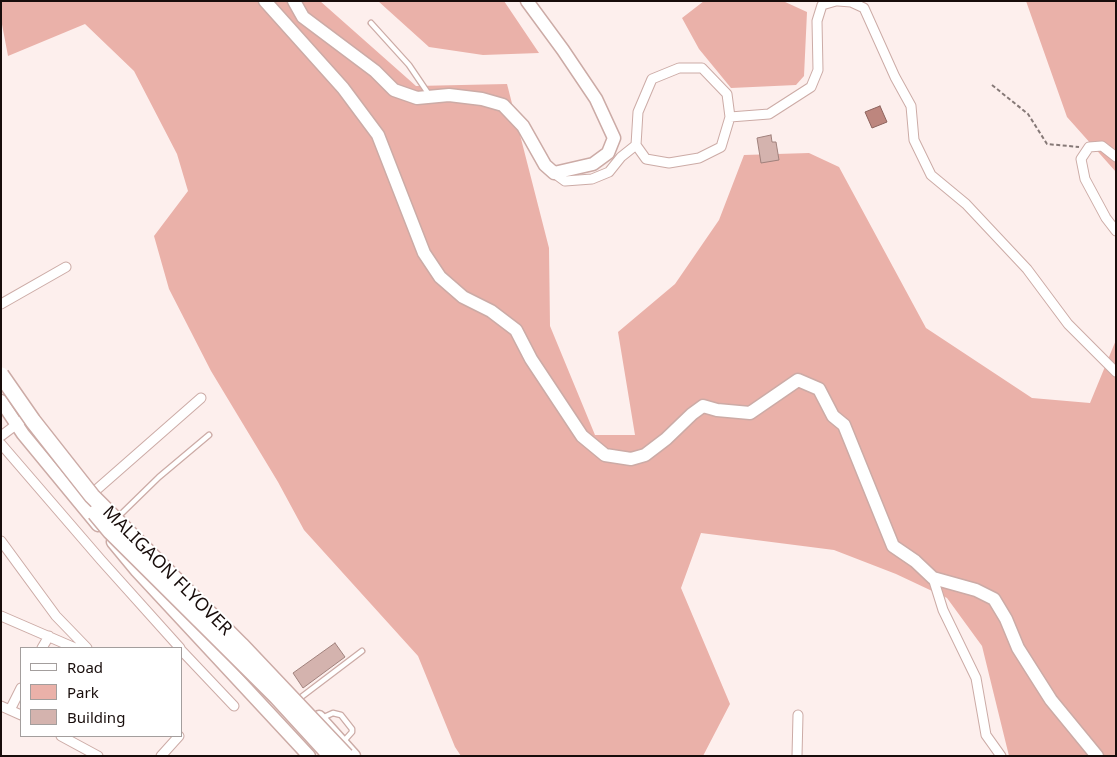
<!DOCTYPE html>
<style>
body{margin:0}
#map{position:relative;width:1117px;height:757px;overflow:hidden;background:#fdefed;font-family:"Noto Sans",sans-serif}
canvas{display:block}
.frame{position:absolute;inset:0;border:2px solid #180d0b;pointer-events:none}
.legend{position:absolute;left:20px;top:647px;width:162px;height:90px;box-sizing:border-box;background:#fff;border:1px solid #a39e9d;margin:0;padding:6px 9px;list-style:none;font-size:15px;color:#180d0b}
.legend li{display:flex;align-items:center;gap:10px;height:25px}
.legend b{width:25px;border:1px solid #a39e9d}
</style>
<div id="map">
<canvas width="1117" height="757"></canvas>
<div class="frame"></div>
<ul class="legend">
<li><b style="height:6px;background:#fff"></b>Road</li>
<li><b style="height:14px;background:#eab1a9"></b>Park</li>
<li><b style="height:14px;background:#d4b3ae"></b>Building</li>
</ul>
</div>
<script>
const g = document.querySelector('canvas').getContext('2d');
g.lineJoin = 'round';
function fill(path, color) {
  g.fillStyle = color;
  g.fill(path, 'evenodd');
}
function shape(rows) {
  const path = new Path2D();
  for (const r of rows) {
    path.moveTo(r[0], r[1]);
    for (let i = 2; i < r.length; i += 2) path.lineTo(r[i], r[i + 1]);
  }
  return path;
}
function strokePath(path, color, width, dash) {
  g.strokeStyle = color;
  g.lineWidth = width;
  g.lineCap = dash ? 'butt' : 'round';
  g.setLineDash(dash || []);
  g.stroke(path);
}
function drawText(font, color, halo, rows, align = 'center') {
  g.font = font + ' "Noto Sans",sans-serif';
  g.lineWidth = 4;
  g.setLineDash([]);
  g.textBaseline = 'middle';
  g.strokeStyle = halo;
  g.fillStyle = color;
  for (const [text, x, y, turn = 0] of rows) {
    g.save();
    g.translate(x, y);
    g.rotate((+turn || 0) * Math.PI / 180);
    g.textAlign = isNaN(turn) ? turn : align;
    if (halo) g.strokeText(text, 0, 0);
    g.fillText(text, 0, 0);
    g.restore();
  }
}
fill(shape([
 [1,1,320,1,416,86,507,84,549,248,550,326,595,435,635,435,618,332,675,284,719,220,744,155,809,153,839,167,926,328,1032,398,1090,403,1116,340,1116,756,1009,756,982,646,947,598,896,574,834,550,701,533,681,588,730,704,703,756,461,756,455,747,418,656,304,530,278,482,211,371,169,289,154,236,188,191,177,154,134,71,85,24,8,56,1,19],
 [378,1,504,1,539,53,483,55,429,47],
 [704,1,783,1,807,12,804,76,796,85,731,88,699,49,682,18],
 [1026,1,1116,1,1116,172,1067,117]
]), '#eab1a9');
const water = shape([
 [880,106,887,122,872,128,865,112,880,106]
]);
fill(water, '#bd867e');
strokePath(water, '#8c625c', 1);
const building = shape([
 [771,135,772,142,776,142,779,160,761,163,757,138,771,135],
 [335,643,345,657,303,688,293,673,335,643]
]);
fill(building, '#d4b3ae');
strokePath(building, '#a0817c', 1);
const lane = shape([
 [371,23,409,65,430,96],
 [117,518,159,477,209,435],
 [300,698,362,651],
 [322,718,333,713,341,715,352,729,352,732,343,742]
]);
const street = shape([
 [838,1,851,2,864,8,895,77,911,106,914,140,931,175,966,204,1027,269,1068,324,1116,372],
 [679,68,702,68,727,94,730,117,721,147,699,158,669,163,646,159,636,145,638,112,652,79,679,68],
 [730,117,769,114,811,87,818,70,817,21,822,5,836,1],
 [1116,157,1102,146,1089,147,1081,159,1085,179,1106,218,1116,231],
 [554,173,565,181,592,179,609,172,621,157,636,145],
 [1,304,66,267],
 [1,436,21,421],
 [1,444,101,560,180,648],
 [95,491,201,398],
 [1,541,56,616,87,648],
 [933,578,943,610,976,678,986,735,1001,756],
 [1,616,75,648],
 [42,648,49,636],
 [181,650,234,706],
 [1,706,21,715],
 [10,710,21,688],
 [61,736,98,756],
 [161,756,179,736],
 [797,756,798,715]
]);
const secondary = shape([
 [265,1,343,88,378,135,424,253,440,277,463,297,491,311,516,330,531,359,582,436,605,455,631,459,645,455,666,439,692,414,703,406,717,410,750,413,798,380,819,389,833,416,844,425,893,546,915,561,933,578,976,590,994,599,1006,619,1018,648,1051,700,1097,756],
 [294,1,303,17,375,71,394,90,417,98,449,95,482,99,503,105,523,126,545,165,554,173,593,164,608,153,614,138,596,99,563,50,527,1],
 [1,401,23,434,98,525],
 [113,542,137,571,309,756],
 [319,717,354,756]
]);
strokePath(lane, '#ccaba6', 7);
strokePath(street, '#ccaba6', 11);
strokePath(secondary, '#ccaba6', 15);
strokePath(shape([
 [992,85,1028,114,1047,144,1079,147]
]), '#867977', 2, [4, 2.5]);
strokePath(lane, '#fff', 4.5);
strokePath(street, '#fff', 9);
strokePath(secondary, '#fff', 12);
const primaryBridge = shape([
 [1,375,33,421,92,496,241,645,346,756],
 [95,513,110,531,276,696,331,756]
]);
strokePath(primaryBridge, '#ccaba6', 18, []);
strokePath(primaryBridge, '#fff', 15);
drawText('18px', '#180d0b', '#fff', [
 ["MALIGAON FLYOVER",167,571,45]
]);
</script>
